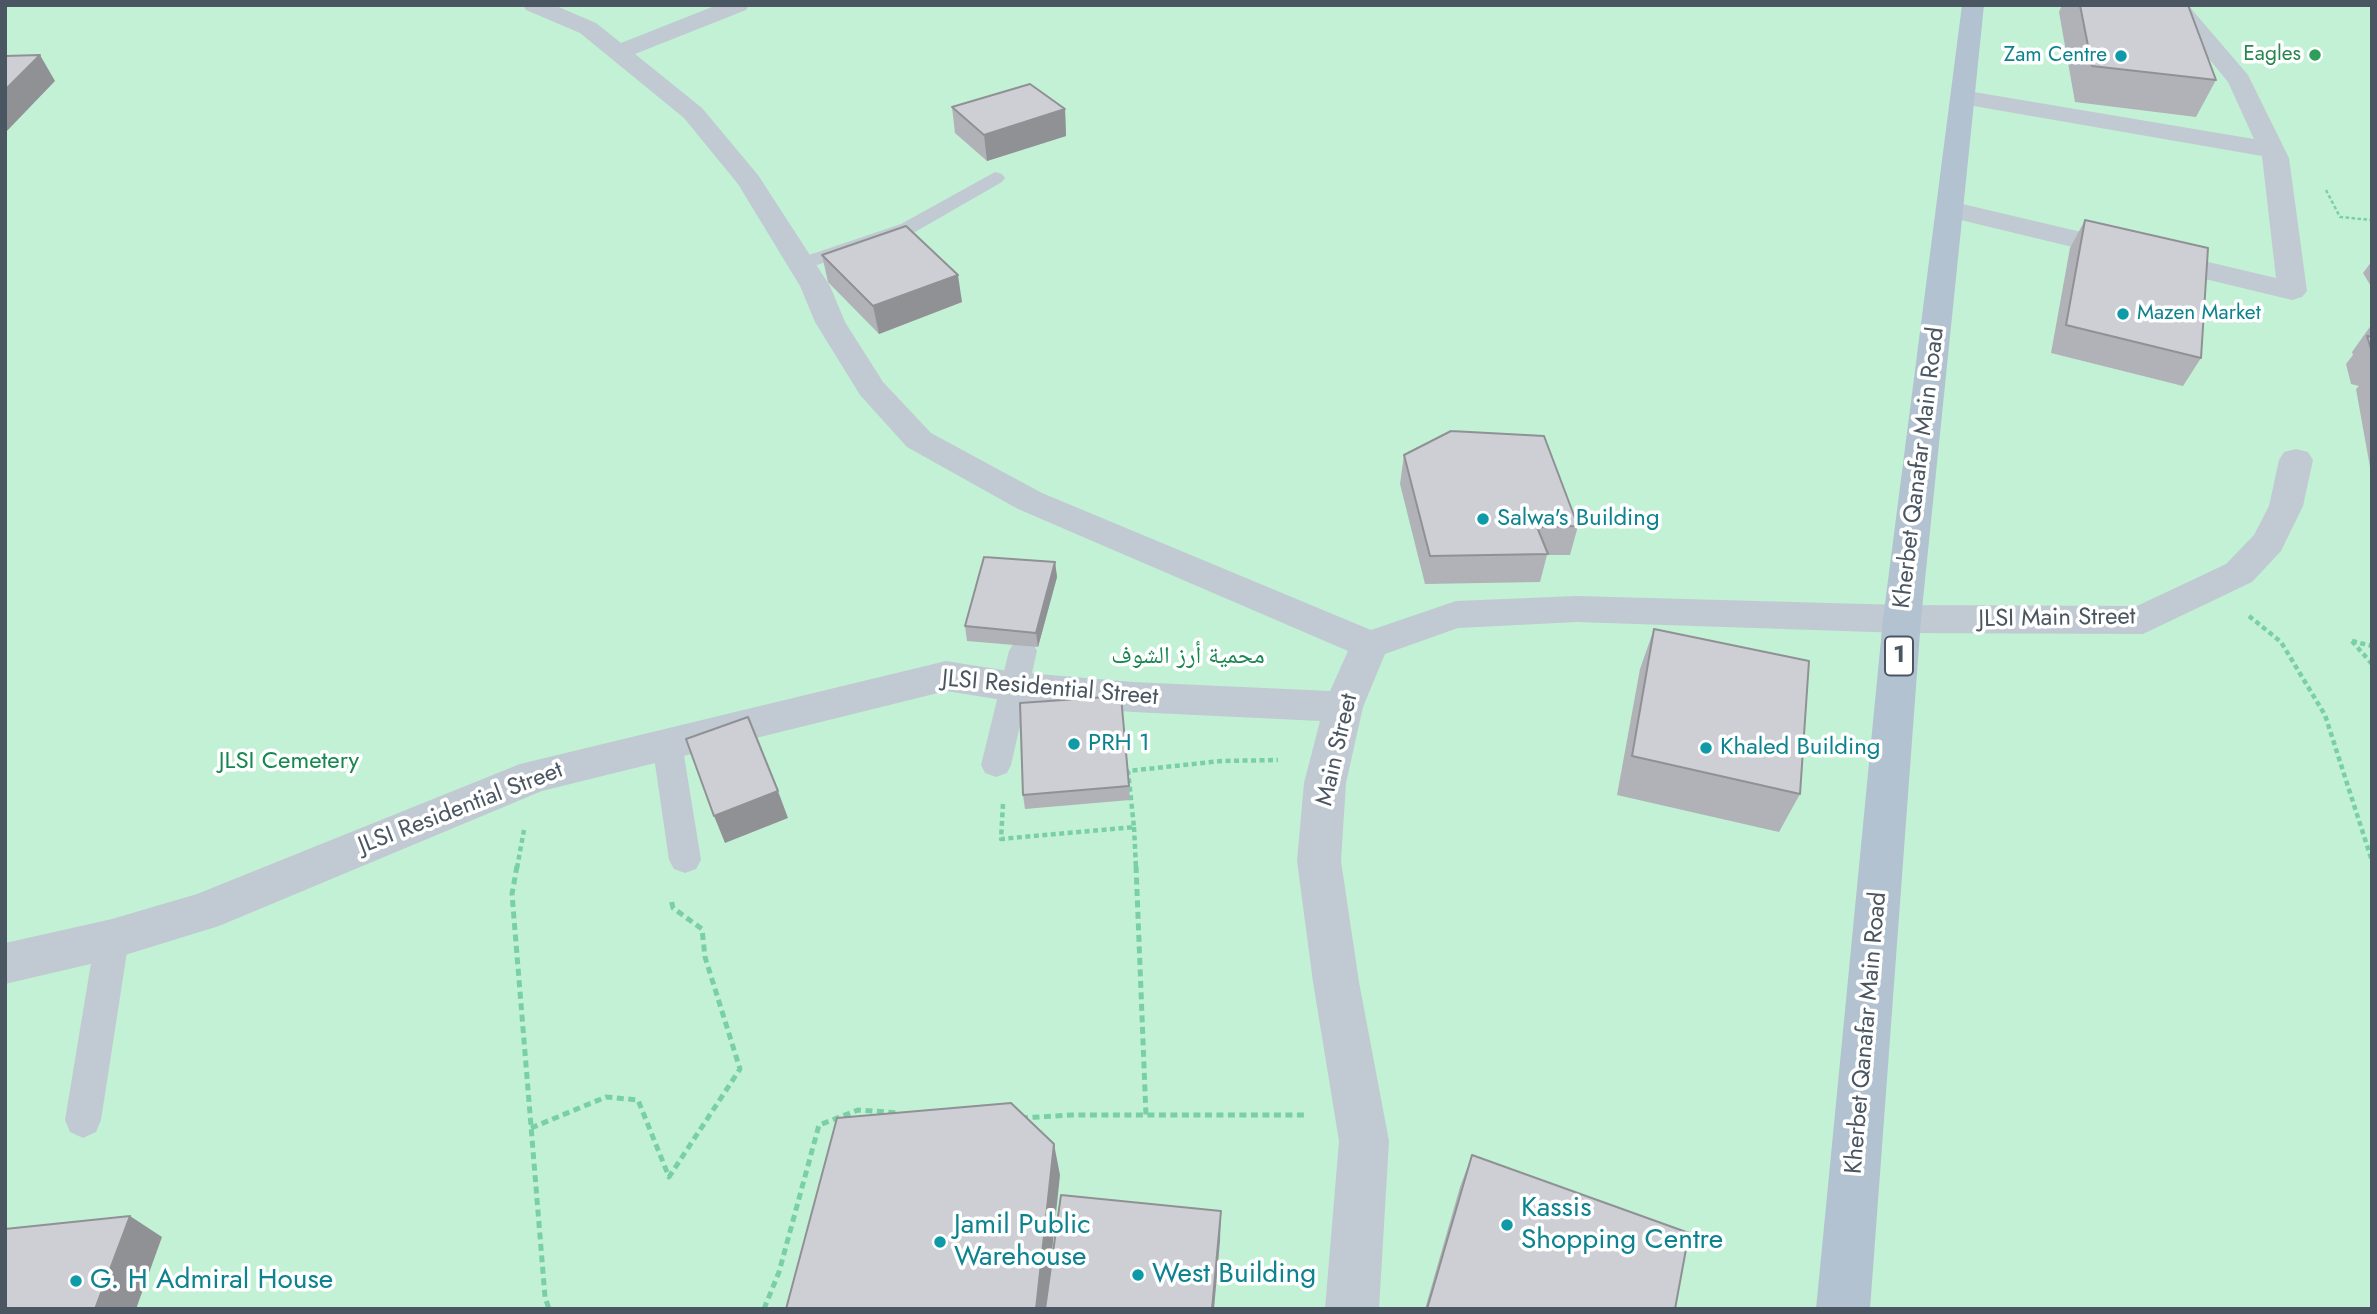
<!DOCTYPE html>
<html>
<head>
<meta charset="utf-8">
<style>
  body { margin:0 }
  #map { position:relative; width:2377px; height:1314px; overflow:hidden; background:#f5f3f3; font-family:Jost,sans-serif }
  canvas { display:block }
  .frame { position:absolute; inset:0; border:7px solid #4a5661; pointer-events:none }
</style>
</head>
<body>
<div id="map">
<canvas width="2377" height="1314"></canvas>
<div class="frame"></div>
</div>
<script>
const ctx = document.querySelector('canvas').getContext('2d');
ctx.lineJoin = 'round';
function fill(path, color) {
  ctx.fillStyle = color;
  ctx.fill(path, 'evenodd');
}
function shape(rows) {
  const path = new Path2D();
  for (const r of rows) {
    path.moveTo(r[0], r[1]);
    for (let i = 2; i < r.length; i += 2) path.lineTo(r[i], r[i + 1]);
  }
  return path;
}
function trace(path, color, width, dash) {
  ctx.strokeStyle = color;
  ctx.lineWidth = width;
  ctx.lineCap = dash ? 'butt' : 'round';
  ctx.setLineDash(dash || []);
  ctx.stroke(path);
}
function label(font, color, halo, rows, align = 'center') {
  ctx.font = font + ' Jost,"Noto Naskh Arabic",sans-serif';
  ctx.lineWidth = 7;
  ctx.setLineDash([]);
  ctx.textBaseline = 'middle';
  ctx.strokeStyle = halo;
  ctx.fillStyle = color;
  for (const [text, x, y, turn = 0] of rows) {
    ctx.save();
    ctx.translate(x, y);
    ctx.rotate((+turn || 0) * Math.PI / 180);
    ctx.textAlign = isNaN(turn) ? turn : align;
    if (halo) ctx.strokeText(text, 0, 0);
    ctx.fillText(text, 0, 0);
    ctx.restore();
  }
}
fill(shape([
  [5,5,2372,5,2372,1309,5,1309]
]), '#c3f1d5');
trace(shape([
  [2326,190,2340,217,2372,220]
]), '#7ad0a6', 2.5, [3.5, 2.5]);
trace(shape([
  [2249,616,2281,642,2325,715,2372,861],
  [2352,641,2372,664],
  [2352,641,2372,646],
  [1003,804,1001,839,1134,827,1128,771,1221,761,1278,760],
  [1134,827,1136,868],
  [517,868,524,830]
]), '#7ad0a6', 4.5, [5, 3.5]);
trace(shape([
  [517,866,512,894,545,1297,549,1309],
  [1136,866,1146,1116],
  [1021,1118,1071,1115,1306,1115],
  [531,1128,606,1097,638,1100,669,1177,740,1069,705,957,702,929,673,908,671,899],
  [764,1309,779,1272,819,1125,858,1110,900,1113]
]), '#7ad0a6', 5, [7, 4.5]);
fill(shape([
  [995,172,1002,174,1005,178,1002,182,915,232,808,268,794,268,791,264,794,260,901,224,995,172],
  [1023,641,1033,644,1037,651,1011,765,1007,773,996,777,985,773,981,765,1009,651,1013,644,1023,641],
  [667,731,677,735,682,743,701,860,696,869,685,873,674,869,669,860,652,743,657,735,667,731],
  [112,924,124,929,129,939,101,1120,96,1132,83,1138,70,1132,65,1120,95,939,100,929,112,924]
]), '#c1cad2');
fill(shape([
  [523,5,554,5,596,23,621,43,717,5,749,5,746,10,635,54,702,108,758,175,830,286,845,322,883,382,931,433,1042,493,1371,630,1456,601,1577,596,1902,605,2137,606,2226,564,2254,535,2269,506,2279,460,2284,452,2296,449,2308,452,2313,460,2303,506,2281,551,2252,582,2143,634,1902,633,1577,622,1458,628,1385,654,1363,707,1346,783,1341,861,1359,982,1389,1141,1379,1309,1325,1309,1339,1141,1313,982,1297,861,1304,783,1320,721,1133,712,1015,702,946,691,542,791,219,926,112,959,5,984,5,943,112,919,197,894,520,764,946,661,1015,672,1133,682,1330,691,1348,651,1018,509,907,447,860,395,815,322,800,286,738,184,684,118,580,33,526,10,523,5],
  [2165,5,2188,5,2248,75,2289,158,2307,291,2302,297,2292,300,1940,215,1936,209,1940,203,1950,201,2276,278,2262,156,1962,104,1953,102,1950,97,1953,92,1962,90,2254,139,2228,82,2165,5]
]), '#c1cad2');
fill(shape([
  [1962,5,1984,5,1921,619,1870,1309,1816,1309,1883,619,1962,5]
]), '#b3c2d1');
fill(shape([
  [2062,5,2188,5,2216,80,2196,117,2075,102,2059,12],
  [952,107,1065,109,1066,136,987,161,955,133],
  [2085,220,2201,358,2183,386,2051,353,2070,248],
  [822,255,962,302,879,334,828,282],
  [2372,261,2372,288,2363,273],
  [2372,324,2372,467,2370,467,2356,389,2359,386,2351,384,2346,364,2353,355,2352,352],
  [1404,455,1578,526,1570,555,1547,555,1540,582,1425,584,1400,484],
  [1055,562,1057,577,1038,647,967,641,965,626],
  [1654,629,1800,794,1779,832,1617,795,1640,669],
  [1129,786,1130,800,1025,809,1023,795],
  [1472,1155,1675,1309,1425,1309,1460,1187]
]), '#b0b2b7');
fill(shape([
  [40,55,55,81,5,133,5,90],
  [1065,109,1066,136,987,161,984,135],
  [958,275,962,302,879,334,873,306],
  [1055,562,1057,577,1038,647,1036,633],
  [778,791,788,818,725,843,714,816],
  [1054,1144,1060,1175,1046,1309,1036,1309],
  [1221,1211,1220,1241,1214,1309,1212,1309],
  [130,1216,162,1237,136,1309,95,1309]
]), '#909195');
const building = shape([
  [2080,5,2188,5,2216,80,2092,66,2080,5],
  [40,55,5,90,5,56,40,55],
  [1030,84,1065,109,984,135,952,107,1030,84],
  [2085,220,2208,248,2201,358,2066,325,2085,220],
  [906,226,958,275,873,306,822,255,906,226],
  [2367,336,2372,337,2372,352,2367,336],
  [1451,431,1544,436,1578,526,1537,527,1548,554,1430,556,1404,455,1451,431],
  [984,557,1055,562,1036,633,965,626,984,557],
  [1654,629,1809,661,1800,794,1632,756,1654,629],
  [1121,696,1129,786,1023,795,1020,703,1121,696],
  [748,717,778,791,714,816,686,739,748,717],
  [1011,1103,1054,1144,1036,1309,786,1309,837,1118,1011,1103],
  [1472,1155,1689,1233,1675,1309,1427,1309,1472,1155],
  [1061,1195,1221,1211,1212,1309,1045,1309,1061,1195],
  [130,1216,95,1309,5,1309,5,1229,130,1216]
]);
fill(building, '#cdcfd5');
trace(building, '#909195', 2);
for (const [x, y, r, color] of [
  [2315,55,7,"#2e9e5b"],
  [2121,56,7,"#0f9aa8"],
  [2123,314,7,"#0f9aa8"],
  [1483,519,7,"#0f9aa8"],
  [1074,744,7,"#0f9aa8"],
  [1706,748,7,"#0f9aa8"],
  [1507,1225,7,"#0f9aa8"],
  [940,1242,7,"#0f9aa8"],
  [1138,1275,7,"#0f9aa8"],
  [76,1281,7,"#0f9aa8"]
]) {
  const dot = new Path2D();
  dot.arc(x, y, r, 0, 2 * Math.PI);
  ctx.fillStyle = color;
  ctx.fill(dot);
  trace(dot, '#fff', 2.5);
}
label('21px', '#27864d', '#fff', [
  ["Eagles",2301,55]
], 'right');
label('21px', '#0d838f', '#fff', [
  ["Zam Centre",2107,56],
  ["Mazen Market",2137,314,"left"]
], 'right');
for (const [x, y, w] of [
  [1899,656,28]
]) {
  const box = new Path2D();
  box.roundRect(x - w / 2, y - 19.5, w, 39, 5);
  ctx.fillStyle = '#fff';
  ctx.fill(box);
  trace(box, '#4a5661', 2);
}
label('bold 23px', '#4a5661', null, [
  ["1",1899,656]
]);
label('24px', '#4a5661', '#fff', [
  ["Kherbet Qanafar Main Road",1920,468,-83],
  ["JLSI Main Street",2057,619,-1],
  ["JLSI Residential Street",1050,689,5],
  ["Main Street",1338,750,-77],
  ["JLSI Residential Street",461,809,-21],
  ["Kherbet Qanafar Main Road",1867,1033,-85]
]);
label('24px', '#0d838f', '#fff', [
  ["Salwa's Building",1497,519],
  ["PRH 1",1088,744],
  ["Khaled Building",1720,748]
], 'left');
label('24px', '#17864f', '#fff', [
  ["محمية أرز الشوف",1188,657],
  ["JLSI Cemetery",289,762]
]);
label('28px', '#0d838f', '#fff', [
  ["Kassis",1521,1209],
  ["Shopping Centre",1521,1241],
  ["Jamil Public",954,1226],
  ["Warehouse",954,1258],
  ["West Building",1152,1275],
  ["G. H Admiral House",90,1281]
], 'left');
</script>
</body>
</html>
